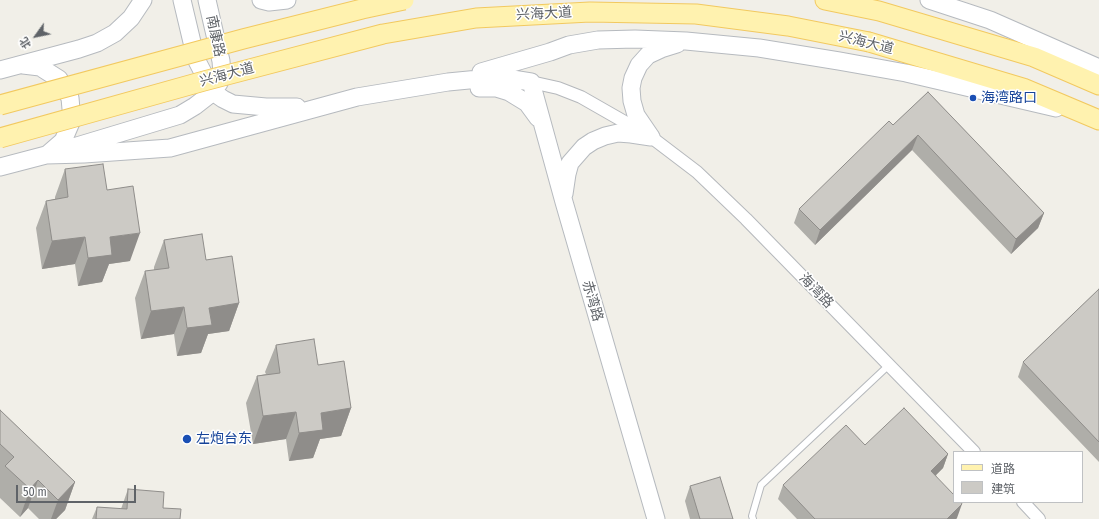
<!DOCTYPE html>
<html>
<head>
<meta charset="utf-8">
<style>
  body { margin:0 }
  #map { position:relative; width:1099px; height:519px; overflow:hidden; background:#f1efe8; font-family:"Fira Sans Condensed","Noto Sans SC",sans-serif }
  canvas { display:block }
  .legend { position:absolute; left:953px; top:451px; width:130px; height:52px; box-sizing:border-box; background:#fff; border:1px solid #bfc1c3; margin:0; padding:5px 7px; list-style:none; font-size:12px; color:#5f6368 }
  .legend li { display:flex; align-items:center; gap:8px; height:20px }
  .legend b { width:20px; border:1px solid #bfc1c3 }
  .north { position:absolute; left:16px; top:16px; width:40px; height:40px; -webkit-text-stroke:3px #fff; paint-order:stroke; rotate:237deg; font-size:11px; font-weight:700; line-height:16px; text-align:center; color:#5f6368 }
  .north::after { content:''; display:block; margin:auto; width:14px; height:18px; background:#5f6368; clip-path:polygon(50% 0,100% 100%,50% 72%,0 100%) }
  .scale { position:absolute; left:16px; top:485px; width:120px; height:18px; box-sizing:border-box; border:2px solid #5f6368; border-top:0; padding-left:5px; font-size:12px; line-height:14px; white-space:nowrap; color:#5f6368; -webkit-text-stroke:3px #fff; paint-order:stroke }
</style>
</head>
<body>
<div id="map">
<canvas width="1099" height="519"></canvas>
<ul class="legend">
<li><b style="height:5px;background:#fff2af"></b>道路</li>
<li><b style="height:11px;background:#cccac5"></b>建筑</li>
</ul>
<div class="north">北</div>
<div class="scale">50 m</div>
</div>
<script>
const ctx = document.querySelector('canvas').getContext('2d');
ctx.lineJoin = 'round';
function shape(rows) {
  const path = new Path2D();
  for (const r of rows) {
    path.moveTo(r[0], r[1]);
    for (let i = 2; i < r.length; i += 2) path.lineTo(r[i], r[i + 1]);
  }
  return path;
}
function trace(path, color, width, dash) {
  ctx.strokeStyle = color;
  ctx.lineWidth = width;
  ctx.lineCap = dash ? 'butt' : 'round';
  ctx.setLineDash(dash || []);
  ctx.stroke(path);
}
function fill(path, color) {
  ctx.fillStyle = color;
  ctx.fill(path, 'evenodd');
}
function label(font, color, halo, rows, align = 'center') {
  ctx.font = font + ' "Fira Sans Condensed","Noto Sans SC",sans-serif';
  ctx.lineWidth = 3;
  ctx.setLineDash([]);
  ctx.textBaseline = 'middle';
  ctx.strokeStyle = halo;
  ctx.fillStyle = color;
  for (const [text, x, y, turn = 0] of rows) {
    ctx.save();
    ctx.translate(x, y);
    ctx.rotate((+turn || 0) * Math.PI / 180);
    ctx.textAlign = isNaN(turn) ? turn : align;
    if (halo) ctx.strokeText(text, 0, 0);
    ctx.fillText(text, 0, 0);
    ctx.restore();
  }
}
const lane = shape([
  [753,519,752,516,761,485,889,365]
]);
const street = shape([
  [531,82,558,88,581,97,651,137,697,172,746,219,974,452],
  [1023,502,1039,519]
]);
const secondary = shape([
  [182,0,196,59,213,92,223,99,233,104,266,107,297,107],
  [261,0,269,2,287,0],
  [929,0,990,20,1099,68],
  [23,65,40,67,59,79,70,98,72,120,63,141,48,154],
  [0,70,79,49,97,43,115,33,131,18,143,0],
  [481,72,550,52,569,45,598,40,635,39,686,41,759,48,839,61,906,73,1056,108],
  [479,88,496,88,509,92,527,103,538,118],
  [651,137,636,115,632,101,631,88,633,78,639,65,648,55,661,49,677,44],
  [67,149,180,115,195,106,213,92,219,83,222,74,221,61,207,0],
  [0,167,46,155,84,154,170,148,357,97,448,82,500,77,531,82,564,202,656,519],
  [564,194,567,174,570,163,584,147,593,141,605,136,618,133,631,134,651,137]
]);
const primary = shape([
  [825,0,879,11,1034,57,1099,85],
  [869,42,1023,88,1099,120]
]);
trace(lane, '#b5b8bc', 8);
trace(street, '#b5b8bc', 14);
trace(secondary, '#b6babf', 19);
trace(primary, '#f2c960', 21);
trace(lane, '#fff', 6);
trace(street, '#fff', 12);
trace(secondary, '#fff', 17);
trace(primary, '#fff2af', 19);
const primaryBridge = shape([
  [0,105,243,39,362,9,404,0],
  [0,138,204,81,383,34,476,18,590,12,696,14,788,26,869,42]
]);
trace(primaryBridge, '#f2c960', 21, []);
trace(primaryBridge, '#fff2af', 19);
fill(shape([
  [928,92,1044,213,1038,228,1011,254,912,150,815,245,794,223,799,209,893,125],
  [65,169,107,190,130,261,109,264,102,282,78,286,75,264,42,269,36,228,46,201,55,199,55,197],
  [164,240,206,260,239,303,229,331,208,334,201,353,177,356,174,334,141,339,135,298,145,271,154,270,154,267],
  [1099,289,1099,462,1018,377,1023,362],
  [276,345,318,365,351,408,341,436,320,439,313,458,289,461,286,439,253,444,246,403,257,376,266,374,265,372],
  [0,410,75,482,65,510,56,519,39,519,28,508,20,517,0,498],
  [865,445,948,454,943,468,936,475,957,518,956,519,797,519,778,499,783,485],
  [690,486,733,519,690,519,685,501],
  [128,489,163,508,180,519,92,519,97,507,121,509]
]), '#afaea9');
fill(shape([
  [918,135,912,150,815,245,820,230],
  [1044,213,1038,228,1011,254,1016,239],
  [140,233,130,261,109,264,102,282,78,286,88,258,110,237],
  [85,237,75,264,42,269,52,241],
  [239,303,229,331,208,334,201,353,177,356,187,328,209,308],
  [184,307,174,334,141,339,151,311],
  [351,408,341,436,320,439,313,458,289,461,299,433,321,413],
  [296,412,286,439,253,444,263,416],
  [948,454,943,468,926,485,931,471],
  [38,480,28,508,20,517,30,489],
  [75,482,65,510,56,519,51,519,58,500],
  [962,504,957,518,956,519,947,519]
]), '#8f8d8a');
const building = shape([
  [928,92,1044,213,1016,239,918,135,820,230,799,209,889,121,893,125,928,92],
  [103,164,107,190,133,186,140,233,110,237,112,255,88,258,85,237,52,241,46,201,68,197,65,169,103,164],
  [202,234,206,260,232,256,239,303,209,308,212,325,187,328,184,307,151,311,145,271,169,268,164,240,202,234],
  [1099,289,1099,442,1023,362,1099,289],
  [314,339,318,365,344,361,351,408,321,413,323,430,299,433,296,412,263,416,257,376,280,373,276,345,314,339],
  [904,408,948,454,931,471,954,495,954,502,961,502,962,504,947,519,815,519,783,485,846,425,865,445,904,408],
  [0,410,75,482,58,500,38,480,30,489,5,466,14,457,0,444,0,410],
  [720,477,733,519,700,519,690,486,720,477],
  [128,489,164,492,163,508,181,509,180,519,96,519,97,507,127,509,128,489]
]);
fill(building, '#cccac5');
trace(building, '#8f8d8a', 1);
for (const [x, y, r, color] of [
  [973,98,4,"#1a4fb4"],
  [187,439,5,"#1a4fb4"]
]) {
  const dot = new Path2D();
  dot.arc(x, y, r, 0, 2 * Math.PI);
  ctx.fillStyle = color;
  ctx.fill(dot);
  trace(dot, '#fff', 1.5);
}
label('14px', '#5f6368', '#fff', [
  ["兴海大道",544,14,-3],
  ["南康路",215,36,78],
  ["兴海大道",866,43,14],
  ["兴海大道",227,75,-15],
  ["海湾路",816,291,46],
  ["赤湾路",592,301,74]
]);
label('14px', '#164399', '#fff', [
  ["海湾路口",981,98],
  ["左炮台东",196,439]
], 'left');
</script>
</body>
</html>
